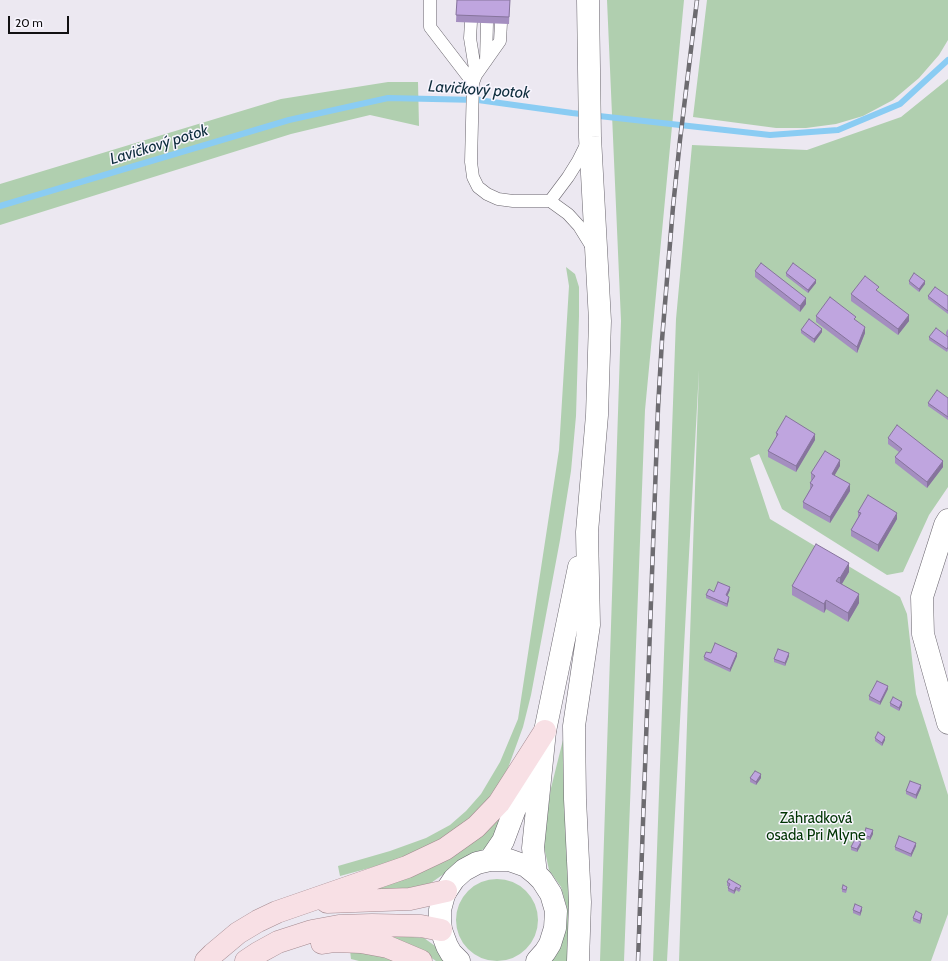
<!DOCTYPE html>
<html>
<head>
<meta charset="utf-8">
<style>
  body { margin:0 }
  #map { position:relative; width:948px; height:961px; overflow:hidden; background:#ece8f1; font-family:Cabin,sans-serif }
  canvas { display:block }
  .scale { position:absolute; left:8px; top:16px; width:61px; height:18px; box-sizing:border-box; border:2px solid #111012; border-top:0; padding-left:5px; font-size:12px; line-height:14px; white-space:nowrap; color:#111012; -webkit-text-stroke:3px #f9f6ff; paint-order:stroke }
</style>
</head>
<body>
<div id="map">
<canvas width="948" height="961"></canvas>
<div class="scale">20 m</div>
</div>
<script>
const ctx = document.querySelector('canvas').getContext('2d');
ctx.lineJoin = 'round';
function fill(path, color) {
  ctx.fillStyle = color;
  ctx.fill(path, 'evenodd');
}
function shape(rows) {
  const path = new Path2D();
  for (const r of rows) {
    if (r.length === 3) {
      path.moveTo(r[0] + r[2], r[1]);
      path.arc(r[0], r[1], r[2], 0, 2 * Math.PI);
      continue;
    }
    path.moveTo(r[0], r[1]);
    for (let i = 2; i < r.length; i += 2) path.lineTo(r[i], r[i + 1]);
  }
  return path;
}
function trace(path, color, width, dash) {
  ctx.strokeStyle = color;
  ctx.lineWidth = width;
  ctx.lineCap = dash ? 'butt' : 'round';
  ctx.setLineDash(dash || []);
  ctx.stroke(path);
}
function label(font, color, halo, rows, align = 'center') {
  ctx.font = font + ' Cabin,sans-serif';
  ctx.lineWidth = 3;
  ctx.setLineDash([]);
  ctx.textBaseline = 'middle';
  ctx.strokeStyle = halo;
  ctx.fillStyle = color;
  for (const [text, x, y, turn = 0] of rows) {
    ctx.save();
    ctx.translate(x, y);
    ctx.rotate((+turn || 0) * Math.PI / 180);
    ctx.textAlign = isNaN(turn) ? turn : align;
    if (halo) ctx.strokeText(text, 0, 0);
    ctx.fillText(text, 0, 0);
    ctx.restore();
  }
}
fill(shape([
  [607,0,684,0,645,410,624,961,600,961,621,321],
  [707,0,948,0,948,40,939,55,919,78,893,100,863,116,836,124,806,128,776,128,693,117],
  [948,79,948,487,929,515,903,572,887,575,782,509,759,454,750,458,770,519,900,597,907,614,916,694,948,795,948,914,931,961,679,961,699,370,667,961,653,961,676,319,692,145,807,150,901,117],
  [388,82,418,82,419,126,370,115,291,134,0,225,0,184,281,99],
  [566,267,575,274,579,287,579,316,576,416,571,471,560,540,531,695,523,727,508,768,492,796,455,832,399,860,340,876,338,866,390,851,426,838,450,825,466,811,481,794,500,762,518,719,559,450,569,286],
  [565,732,572,899,567,961,551,961,561,947,567,908,561,887,549,870,543,842,551,788],
  [507,809,494,843,458,864,428,885,396,890,356,891],
  [497,920,41],
  [365,933,424,938,442,951,449,961,436,961,418,949],
  [350,950,374,954,395,961,359,961,351,959]
]), '#b0cfaf');
trace(shape([
  [0,206,289,120,388,98,478,100,572,113,770,135,838,130,900,104,948,60]
]), '#8accf3', 6);
const lane = shape([
  [430,0,430,27,473,83,476,75,500,41,501,23],
  [471,22,470,38,476,75],
  [486,61,487,23],
  [473,83,471,162,473,177,478,187,487,194,498,199,513,201,550,201,568,214,579,226,592,247],
  [550,201,568,177,578,161,587,143]
]);
const secondary = shape([
  [948,520,945,525,922,597,923,634,948,723],
  [490,860,503,841,534,758],
  [536,874,533,848,545,731,579,567],
  [459,961,451,953,447,946,441,930,440,920,440,910,444,895,446,891,454,879,464,870,477,863,490,860,509,860,526,866,536,874,542,880,551,894,556,911,555,928,550,944,545,952,537,961],
  [578,961,580,902,575,799,574,726,589,625,587,532,597,415,600,321,590,137,588,0]
]);
const primary = shape([
  [327,902,410,899,446,891],
  [322,943,335,941,361,942,388,947,421,961],
  [206,961,213,954,238,933,258,921,277,912,407,867,445,849,476,827,499,803,545,731],
  [246,961,258,953,278,942,312,931,339,926,372,925,421,926,441,930]
]);
trace(lane, '#69656d', 13);
trace(secondary, '#69656d', 23);
trace(primary, '#a48a90', 23);
trace(lane, '#fff', 12);
trace(secondary, '#fff', 22);
trace(primary, '#f8e0e5', 22);
const rail = shape([
  [638,961,658,408,662,340,673,207,680,140,697,0]
]);
trace(rail, '#6d6b70', 4.5);
trace(rail, '#f9f6ff', 3, [9]);
fill(shape([
  [457,0,510,0,509,24,456,22],
  [755,271,806,304,800,312,755,277],
  [786,273,816,283,808,293,786,276],
  [909,281,925,284,919,292,909,284],
  [851,294,909,321,898,335,851,301],
  [928,296,948,296,948,314,928,299],
  [816,316,856,320,865,333,857,353,816,322],
  [948,329,948,350,947,352,929,340,929,337,946,336,946,332],
  [801,330,822,332,814,343,801,333],
  [948,398,948,420,928,406,928,403],
  [776,433,815,440,796,472,768,457,768,451,776,438],
  [888,438,943,467,927,488,895,463,895,457,899,452,888,444],
  [840,466,834,475,850,491,830,523,803,508,803,502,810,489,810,483,812,480,811,480,811,473],
  [858,512,897,519,878,552,851,536,851,530,858,517],
  [849,572,842,584,859,603,848,622,826,609,824,613,792,595,792,586],
  [730,590,727,596,729,600,727,607,706,598,706,595,714,592],
  [711,653,737,656,730,672,704,660,704,657],
  [789,656,785,666,774,662,774,659],
  [888,689,880,705,869,700,869,696],
  [890,703,902,705,899,711,890,706],
  [875,738,885,740,882,746,875,741],
  [750,778,761,778,756,785,750,782],
  [921,788,916,799,906,794,906,791],
  [873,834,870,840,864,838,864,835],
  [861,845,857,852,851,850,851,847],
  [916,846,911,857,895,850,895,847],
  [727,882,741,889,739,892,736,890,734,894,728,891,728,886,727,886],
  [842,889,847,890,846,893,842,892],
  [853,910,862,910,860,916,853,913],
  [922,917,920,924,913,921,913,918]
]), '#a48ec0');
fill(shape([
  [816,280,816,283,808,293,808,290],
  [925,281,925,284,919,292,919,289],
  [806,298,806,304,800,312,800,306],
  [909,315,909,321,898,335,898,329],
  [865,327,865,333,857,353,857,347],
  [822,329,822,332,814,343,814,339],
  [815,434,815,440,796,472,796,466],
  [840,460,840,466,832,480,832,474],
  [943,461,943,467,927,488,927,482],
  [850,484,850,491,830,523,830,517],
  [897,513,897,519,878,552,878,545],
  [849,563,849,572,840,587,840,578],
  [730,587,730,590,726,599,726,595],
  [859,594,859,603,848,622,848,613],
  [729,597,729,600,727,607,727,604],
  [826,600,826,609,824,613,824,604],
  [737,653,737,656,730,672,730,669],
  [789,653,789,656,785,666,785,663],
  [888,686,888,689,880,705,880,702],
  [902,702,902,705,899,711,899,708],
  [885,737,885,740,882,746,882,743],
  [761,774,761,778,756,785,756,782],
  [921,785,921,788,916,799,916,795],
  [873,830,873,834,870,840,870,837],
  [861,842,861,845,857,852,857,849],
  [916,843,916,846,911,857,911,854],
  [736,887,736,890,734,894,734,891],
  [862,907,862,910,860,916,860,913],
  [922,914,922,917,920,924,920,921]
]), '#86749c');
const building = shape([
  [457,0,510,0,509,17,456,15,457,0],
  [761,263,806,298,800,306,755,271,761,263],
  [793,263,816,280,808,290,786,273,793,263],
  [914,273,925,281,919,289,909,281,914,273],
  [865,276,879,287,876,290,909,315,898,329,851,294,865,276],
  [935,287,948,296,948,311,928,296,935,287],
  [830,297,856,317,854,319,865,327,857,347,816,316,830,297],
  [809,319,822,329,814,339,801,330,809,319],
  [936,328,948,337,948,347,947,349,929,337,936,328],
  [937,390,948,398,948,417,928,403,937,390],
  [786,416,815,434,796,466,768,451,778,434,776,433,786,416],
  [897,425,943,461,927,482,895,457,902,449,888,438,897,425],
  [825,451,840,460,832,474,850,484,830,517,803,502,813,485,810,483,815,476,811,473,825,451],
  [868,495,897,513,878,545,851,530,861,513,858,512,868,495],
  [816,544,849,563,840,578,839,577,836,581,859,594,848,613,826,600,824,604,792,586,816,544],
  [718,582,730,587,726,595,729,597,727,604,706,595,709,589,714,592,718,582],
  [715,643,737,653,730,669,704,657,706,652,711,653,715,643],
  [778,649,789,653,785,663,774,659,778,649],
  [877,681,888,686,880,702,869,696,877,681],
  [893,697,902,702,899,708,890,703,893,697],
  [878,732,885,737,882,743,875,738,878,732],
  [755,771,761,774,756,782,750,778,755,771],
  [910,781,921,785,916,795,906,791,910,781],
  [866,828,873,830,870,837,864,835,866,828],
  [899,836,916,843,911,854,895,847,899,836],
  [855,839,861,842,857,849,851,847,855,839],
  [729,879,741,886,739,889,736,887,734,891,728,888,730,884,727,882,729,879],
  [843,885,847,887,846,890,842,889,843,885],
  [855,904,862,907,860,913,853,910,855,904],
  [916,911,922,914,920,921,913,918,916,911]
]);
fill(building, '#bfa5df');
trace(building, '#86749c', 1);
label('15px', '#003403', '#f9f6ff', [
  ["Záhradková",816,819],
  ["osada Pri Mlyne",816,836]
]);
label('italic 16px', '#0e2d3d', '#f9f6ff', [
  ["Lavičkový potok",479,90,4],
  ["Lavičkový potok",159,145,-17]
]);
</script>
</body>
</html>
